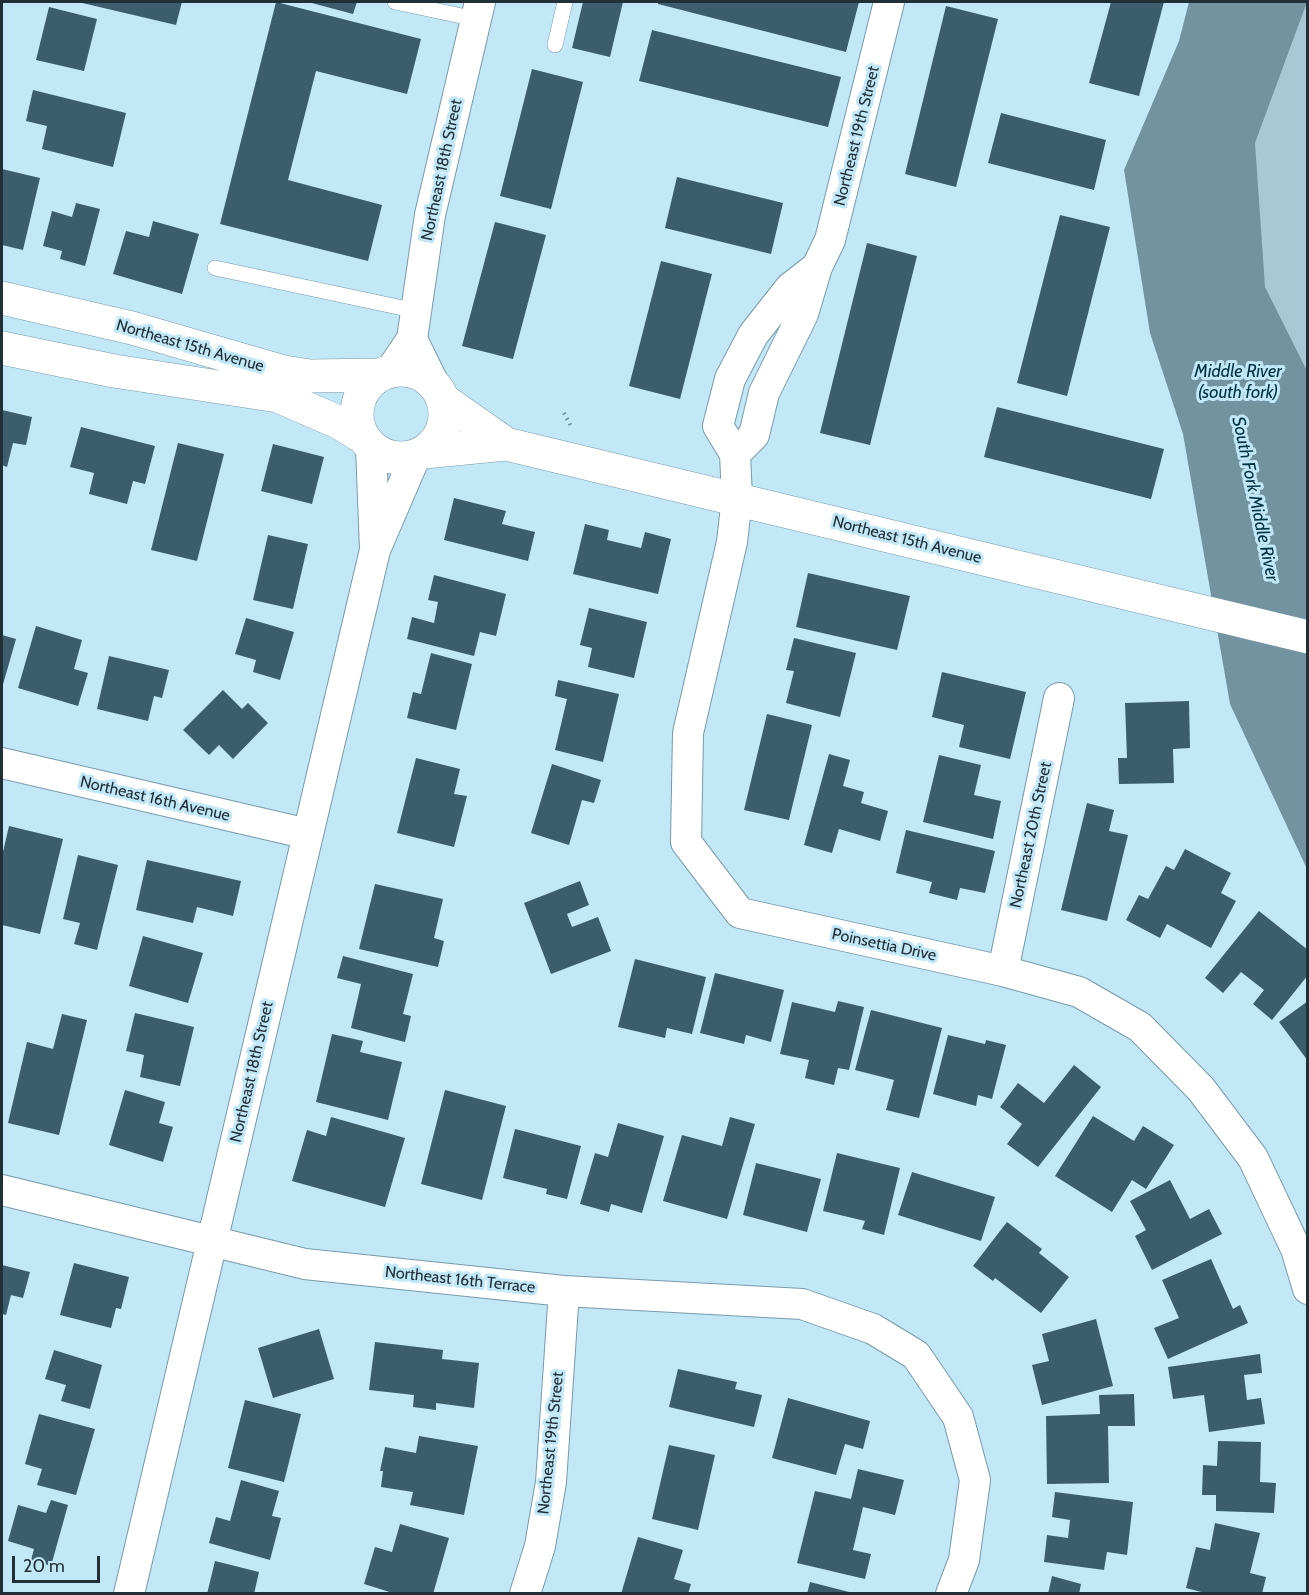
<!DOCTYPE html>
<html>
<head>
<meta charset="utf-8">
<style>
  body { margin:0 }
  #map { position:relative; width:1309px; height:1595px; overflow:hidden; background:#c2e8f8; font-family:Cabin,sans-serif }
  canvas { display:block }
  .frame { position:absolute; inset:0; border:3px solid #212f36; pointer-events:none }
  .scale { position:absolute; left:12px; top:1556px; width:88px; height:27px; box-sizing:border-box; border:3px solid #212f36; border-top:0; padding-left:8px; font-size:18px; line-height:21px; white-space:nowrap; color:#212f36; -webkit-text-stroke:4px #c2e8f8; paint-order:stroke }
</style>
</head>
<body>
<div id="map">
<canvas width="1309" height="1595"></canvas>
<div class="frame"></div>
<div class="scale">20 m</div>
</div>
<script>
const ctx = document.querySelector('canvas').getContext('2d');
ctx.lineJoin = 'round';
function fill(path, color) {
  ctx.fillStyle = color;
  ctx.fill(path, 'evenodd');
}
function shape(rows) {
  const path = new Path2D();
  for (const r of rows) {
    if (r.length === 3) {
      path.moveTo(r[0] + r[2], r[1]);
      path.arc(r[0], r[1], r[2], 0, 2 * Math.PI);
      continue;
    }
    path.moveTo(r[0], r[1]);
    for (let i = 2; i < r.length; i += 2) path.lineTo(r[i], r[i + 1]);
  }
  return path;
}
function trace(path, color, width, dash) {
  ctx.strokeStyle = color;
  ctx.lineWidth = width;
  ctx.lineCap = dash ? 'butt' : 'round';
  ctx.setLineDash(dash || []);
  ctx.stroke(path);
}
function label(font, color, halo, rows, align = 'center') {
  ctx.font = font + ' Cabin,sans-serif';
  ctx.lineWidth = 6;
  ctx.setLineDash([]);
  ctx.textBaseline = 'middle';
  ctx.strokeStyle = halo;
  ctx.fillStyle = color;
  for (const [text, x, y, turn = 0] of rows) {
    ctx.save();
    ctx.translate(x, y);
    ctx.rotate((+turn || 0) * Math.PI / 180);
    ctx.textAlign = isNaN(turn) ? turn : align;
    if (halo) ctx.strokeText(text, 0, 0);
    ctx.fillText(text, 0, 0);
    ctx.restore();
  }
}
fill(shape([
  [1307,2,1307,407,1245,260,1225,132]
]), '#a9c7d4');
fill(shape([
  [1189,2,1307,2,1255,143,1265,287,1307,371,1307,869,1230,704,1183,434,1150,333,1124,170,1179,41]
]), '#7393a1');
fill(shape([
  [78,2,182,2,176,25],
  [276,2,421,39,407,94,316,71,288,180,382,205,368,261,220,224],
  [308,2,357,2,353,14],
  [583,2,623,2,610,57,572,48],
  [658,2,859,2,846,52,658,4],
  [1111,2,1164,2,1139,96,1089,83],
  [946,6,998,19,956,187,905,174],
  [49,7,97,19,84,71,36,60],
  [652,30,841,77,828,127,639,81],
  [532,69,583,82,551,209,500,196],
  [33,90,126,113,113,167,42,149,47,126,26,121],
  [1001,113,1106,140,1094,190,988,163],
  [2,169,40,178,23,250,2,245],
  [677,177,783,203,771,254,665,228],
  [76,203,100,209,85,266,60,259,62,251,43,246,52,211,72,217],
  [1060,215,1110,227,1067,396,1017,383],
  [153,221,199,234,182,294,113,274,126,231,149,237],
  [495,222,546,235,513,359,462,346],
  [867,243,917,256,870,445,820,433],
  [661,261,712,274,680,399,629,386],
  [997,407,1164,449,1151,499,984,457],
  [2,410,32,417,26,445,13,443,7,467,2,465],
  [81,427,155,446,145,484,133,481,127,504,89,494,94,473,70,467],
  [178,443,224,454,197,561,151,550],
  [273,444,324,457,312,504,261,491],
  [454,498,506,511,502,524,535,532,528,561,444,540],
  [585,524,609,530,607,540,641,548,645,532,671,539,658,594,573,574],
  [268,535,308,544,293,609,253,600],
  [808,573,910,596,897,650,796,627],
  [434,575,506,594,496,636,480,632,474,656,407,639,412,617,434,623,438,602,428,600],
  [589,608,647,622,634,678,588,667,592,648,580,645],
  [246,618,294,632,280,680,253,672,256,660,235,654],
  [36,626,82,640,74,669,88,673,78,706,18,688],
  [2,635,16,639,2,688],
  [794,638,856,653,840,717,786,703,794,671,786,670],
  [431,653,472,664,456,730,407,718,413,692,421,694],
  [109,656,169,670,162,698,154,696,148,721,97,709],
  [942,672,1026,692,1010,759,959,747,964,725,932,717],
  [558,680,619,694,603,762,555,750,567,699,555,696],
  [223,690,242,709,248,703,268,723,233,759,219,745,209,755,183,730],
  [1189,701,1190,748,1173,749,1174,783,1119,784,1118,758,1127,758,1125,703],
  [767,714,812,725,789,820,744,810],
  [829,754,850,760,843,786,864,792,861,803,888,811,880,841,839,829,832,853,804,845],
  [939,755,981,765,974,795,1001,801,993,839,923,822],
  [416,758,460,769,454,794,467,796,454,847,397,833],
  [552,764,601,780,594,803,582,800,569,845,531,833],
  [1087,803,1114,810,1109,831,1128,835,1107,921,1061,910],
  [9,826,63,839,40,934,2,925,2,856],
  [906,830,995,851,985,893,960,888,957,900,929,893,932,882,896,873],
  [1185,849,1231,873,1221,893,1236,901,1211,948,1167,924,1160,938,1126,920,1139,895,1148,899,1166,866,1174,870],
  [78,855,118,865,97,950,74,944,80,923,63,919],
  [147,860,241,881,233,916,197,907,193,923,136,910],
  [580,881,589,905,567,914,572,927,598,917,611,951,551,974,524,903],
  [375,884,443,899,434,938,444,941,438,967,359,949],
  [1259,911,1308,950,1308,975,1272,1020,1253,1004,1264,990,1241,972,1223,993,1205,978],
  [143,936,203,953,188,1003,129,986],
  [343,956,413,974,403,1014,411,1016,405,1042,351,1028,361,984,337,978],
  [635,959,706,977,692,1034,667,1028,665,1038,618,1027],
  [715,973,784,990,771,1042,746,1035,744,1044,700,1033],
  [838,1001,864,1007,849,1070,838,1068,834,1085,805,1078,809,1060,780,1054,792,1002,835,1012],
  [1308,1001,1308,1061,1279,1022],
  [871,1010,942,1028,919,1118,886,1110,894,1080,855,1070],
  [135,1013,194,1027,180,1086,140,1077,144,1055,126,1051],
  [62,1014,87,1020,59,1135,8,1123,27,1042,53,1049],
  [332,1034,363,1041,360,1052,402,1062,388,1120,316,1102],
  [948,1035,985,1044,986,1040,1006,1045,992,1099,978,1095,976,1106,933,1094],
  [1074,1065,1101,1087,1038,1167,1007,1144,1022,1124,1000,1107,1018,1083,1044,1103],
  [125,1090,165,1102,159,1123,173,1127,163,1162,109,1145],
  [445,1090,506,1106,482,1200,421,1184],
  [1093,1116,1134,1141,1143,1126,1174,1145,1146,1189,1132,1180,1112,1212,1055,1176],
  [331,1117,405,1138,385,1207,292,1181,307,1130,326,1136],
  [730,1117,755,1124,727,1219,663,1201,682,1135,722,1146],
  [618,1123,664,1136,642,1213,611,1204,609,1212,580,1204,595,1153,608,1157],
  [515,1129,581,1146,567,1199,546,1194,547,1189,503,1178],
  [837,1153,900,1168,884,1235,862,1229,865,1221,823,1211],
  [756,1163,821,1179,807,1232,743,1215],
  [912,1172,995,1197,981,1241,898,1215],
  [1170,1180,1190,1219,1209,1209,1222,1234,1152,1270,1135,1236,1146,1230,1130,1201],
  [1007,1222,1042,1249,1039,1253,1069,1277,1041,1313,995,1278,993,1281,973,1266],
  [1211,1259,1233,1309,1240,1305,1248,1323,1168,1359,1154,1328,1179,1318,1162,1280],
  [74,1263,129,1277,121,1309,116,1308,111,1328,60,1315],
  [2,1265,30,1272,23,1298,11,1295,6,1315,2,1314],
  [1096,1319,1113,1386,1042,1405,1032,1365,1049,1361,1042,1334],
  [319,1329,334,1379,273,1398,258,1348],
  [375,1342,443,1350,442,1359,479,1363,474,1408,436,1403,436,1410,413,1407,414,1395,369,1390],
  [54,1350,102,1365,90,1409,61,1401,66,1385,45,1379],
  [1260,1354,1262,1373,1244,1375,1247,1400,1261,1398,1265,1424,1209,1432,1204,1395,1173,1399,1168,1367],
  [678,1369,737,1382,735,1389,762,1395,754,1427,669,1407],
  [1134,1394,1135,1426,1108,1426,1109,1483,1047,1484,1046,1416,1100,1414,1099,1395],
  [788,1398,870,1421,863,1449,845,1444,836,1475,772,1458],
  [245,1400,301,1414,284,1482,228,1468],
  [39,1414,95,1429,76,1495,37,1485,42,1469,25,1464],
  [419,1436,478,1446,464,1515,410,1505,413,1492,381,1487,383,1471,380,1471,385,1447,416,1453],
  [1218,1441,1261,1442,1260,1482,1276,1483,1274,1513,1216,1511,1216,1495,1202,1495,1203,1465,1217,1466],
  [669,1445,715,1455,698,1530,652,1519],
  [858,1469,904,1480,895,1515,863,1507,853,1550,871,1554,865,1579,797,1563,815,1491,851,1499],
  [241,1480,279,1491,272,1516,281,1518,270,1560,209,1543,216,1517,230,1521],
  [1055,1492,1133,1502,1127,1555,1107,1552,1104,1570,1044,1562,1047,1535,1068,1538,1070,1520,1052,1517],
  [51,1500,68,1505,51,1566,31,1560,34,1549,8,1541,18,1505,46,1513],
  [1215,1523,1260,1533,1250,1573,1266,1577,1262,1594,1209,1594,1186,1588,1196,1547,1210,1550],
  [400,1524,449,1538,433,1594,396,1594,364,1584,375,1547,392,1552],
  [638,1537,683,1550,674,1579,691,1584,688,1594,621,1594],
  [215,1561,259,1572,254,1594,207,1594],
  [1052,1576,1081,1584,1079,1594,1048,1594],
  [810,1582,853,1593,852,1594,807,1594]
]), '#3c5e6c');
const service = shape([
  [395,2,476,19],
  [555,45,565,2],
  [215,268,417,311]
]);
const minor = shape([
  [817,267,790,288,753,335,730,379,718,426,735,454,737,498,732,542,688,733,686,842,740,913,1003,971,1079,992,1140,1027,1201,1089,1253,1158,1296,1249,1308,1289],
  [412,339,430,215,480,2],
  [389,373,412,339,435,386],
  [371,447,375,550,415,457],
  [735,454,754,435,764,393,803,314,817,267,830,240,889,2],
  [2,763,308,834],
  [1003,971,1059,698],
  [2,1190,305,1264,564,1291,802,1304,873,1329,916,1355,958,1417,975,1480,964,1560,951,1594],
  [129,1594,375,550],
  [525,1594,540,1546,551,1482,564,1291]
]);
const tertiary = shape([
  [2,298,132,328,284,372,310,376,381,375],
  [2,348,114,371,278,396,338,422,363,437],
  [401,414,44],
  [442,399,506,444],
  [424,452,506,444,1308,637]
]);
trace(service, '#779aa9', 16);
trace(minor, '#779aa9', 32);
trace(tertiary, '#779aa9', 34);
trace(shape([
  [564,413,572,428]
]), '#738e99', 4, [1.5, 4.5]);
trace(service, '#fff', 15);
trace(minor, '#fff', 30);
trace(tertiary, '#fff', 33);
label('16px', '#212f36', '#c2e8f8', [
  ["Northeast 19th Street",857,136,-76],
  ["Northeast 18th Street",442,170,-78],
  ["Northeast 15th Avenue",190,346,16],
  ["Northeast 15th Avenue",907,540,14],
  ["Northeast 16th Avenue",155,799,13],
  ["Northeast 20th Street",1031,835,-78],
  ["Poinsettia Drive",884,945,12],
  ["Northeast 18th Street",252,1072,-77],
  ["Northeast 16th Terrace",460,1280,6],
  ["Northeast 19th Street",551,1443,-84]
]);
label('italic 18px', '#003343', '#c2e8f8', [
  ["Middle River",1238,372],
  ["(south fork)",1238,393],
  ["South Fork Middle River",1255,499,78]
]);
</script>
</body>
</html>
